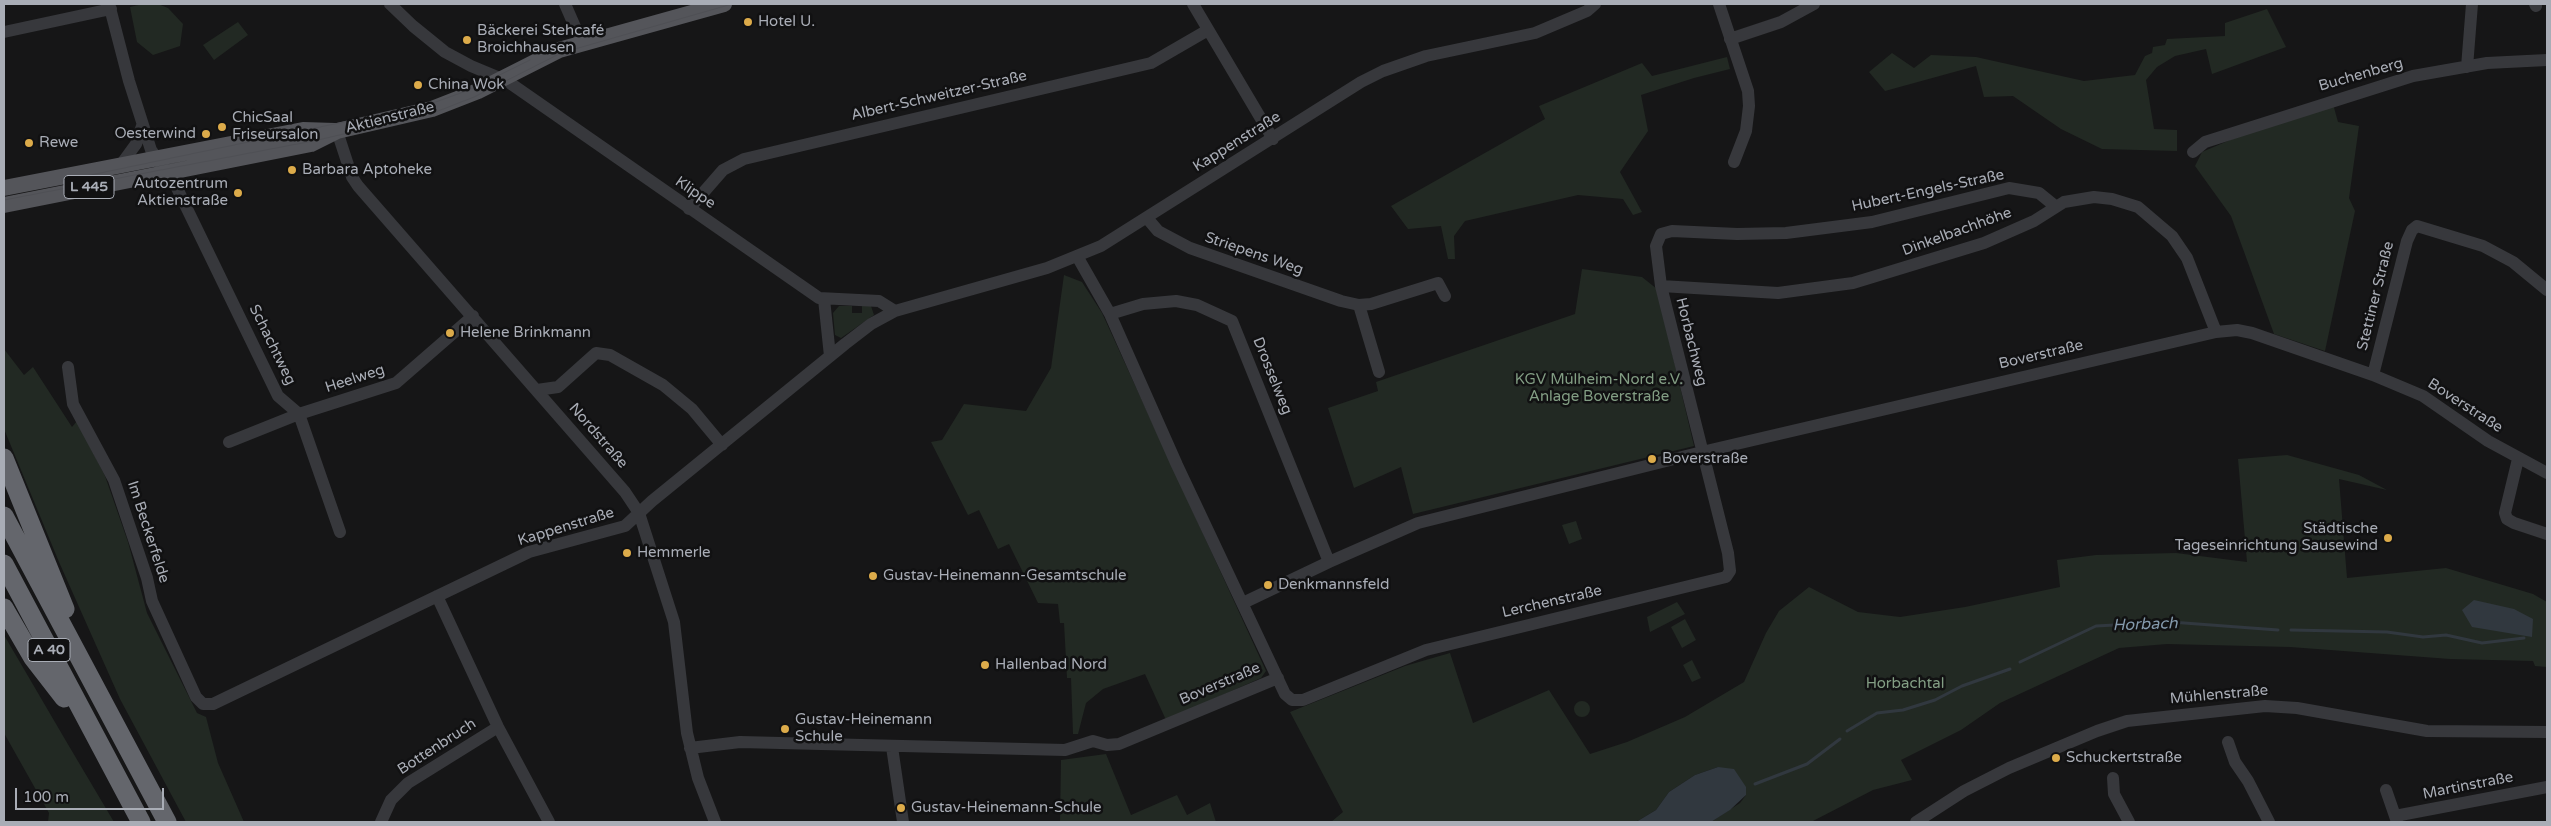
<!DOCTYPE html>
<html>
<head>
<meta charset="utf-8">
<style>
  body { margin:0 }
  #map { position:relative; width:2551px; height:826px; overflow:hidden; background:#161617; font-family:"Varela Round",sans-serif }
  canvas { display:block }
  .frame { position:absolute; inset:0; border:5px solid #a9adb6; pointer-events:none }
  .scale { position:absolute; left:15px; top:788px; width:149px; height:22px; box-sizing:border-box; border:2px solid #a9adb6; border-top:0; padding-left:6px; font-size:15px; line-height:18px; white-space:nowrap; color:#a9adb6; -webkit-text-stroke:4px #111112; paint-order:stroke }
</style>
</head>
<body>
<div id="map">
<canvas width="2551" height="826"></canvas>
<div class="frame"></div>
<div class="scale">100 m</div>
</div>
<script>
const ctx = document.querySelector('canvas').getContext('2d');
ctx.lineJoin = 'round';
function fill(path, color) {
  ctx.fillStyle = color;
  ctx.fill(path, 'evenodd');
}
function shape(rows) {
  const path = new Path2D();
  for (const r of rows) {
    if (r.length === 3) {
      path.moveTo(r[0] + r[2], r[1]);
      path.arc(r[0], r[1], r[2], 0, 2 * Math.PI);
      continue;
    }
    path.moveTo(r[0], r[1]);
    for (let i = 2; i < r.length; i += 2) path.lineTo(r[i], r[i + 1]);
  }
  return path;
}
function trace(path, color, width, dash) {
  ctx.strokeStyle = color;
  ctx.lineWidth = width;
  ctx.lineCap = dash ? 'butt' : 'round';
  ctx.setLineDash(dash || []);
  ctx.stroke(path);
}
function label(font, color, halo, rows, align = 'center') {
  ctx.font = font + ' "Varela Round",sans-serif';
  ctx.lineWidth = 5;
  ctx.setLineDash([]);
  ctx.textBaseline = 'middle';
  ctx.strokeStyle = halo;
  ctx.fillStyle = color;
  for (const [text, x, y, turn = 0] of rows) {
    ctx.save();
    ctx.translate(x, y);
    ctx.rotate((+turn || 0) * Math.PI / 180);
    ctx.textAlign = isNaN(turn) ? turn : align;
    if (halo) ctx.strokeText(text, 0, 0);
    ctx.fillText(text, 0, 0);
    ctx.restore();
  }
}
fill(shape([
  [143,4,158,4,168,8,183,24,180,46,153,55,137,42,130,7],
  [2267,9,2286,47,2212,74,2206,49,2175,56,2157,67,2146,80,2154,129,2177,130,2177,151,2102,149,2061,129,2013,96,1984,97,1976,66,1885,91,1869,72,1892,53,1914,68,1931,55,1976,57,2084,81,2135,75,2145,56,2152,53,2153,47,2165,45,2167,39,2225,36,2225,23],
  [238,22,248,35,214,60,203,45],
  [1727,57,1730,69,1694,78,1641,95,1648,131,1620,172,1642,212,1633,215,1623,199,1578,195,1465,221,1454,236,1455,259,1448,259,1441,226,1408,229,1391,206,1545,119,1539,106,1642,63,1652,76],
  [2333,104,2338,122,2359,126,2349,198,2355,211,2325,351,2274,334,2231,216,2195,166,2202,152,2244,134],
  [1582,269,1642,277,1657,289,1694,446,1413,514,1401,467,1354,488,1328,408,1378,391,1376,382,1575,314],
  [1064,275,1082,282,1102,313,1266,671,1261,678,1166,720,1145,674,1103,689,1086,703,1078,734,1073,734,1071,678,1067,678,1064,623,1060,623,1058,604,1038,603,1009,544,998,549,979,510,968,515,931,442,942,440,964,404,1026,411,1051,368],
  [839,306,852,306,852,313,862,313,862,306,871,306,874,315,841,338,835,335,833,313],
  [4,349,24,375,33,367,72,427,77,421,105,476,128,542,147,613,197,713,206,717,218,763,244,822,186,822,120,699,59,562,4,429],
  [2287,455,2359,475,2387,490,2339,479,2347,578,2446,568,2533,594,2547,602,2547,667,2535,666,2533,661,2450,659,2290,647,2167,644,2119,648,2000,703,1961,730,1901,760,1912,780,1873,790,1811,822,1711,822,1740,803,1746,795,1718,767,1695,775,1669,792,1656,810,1636,822,1331,822,1343,812,1290,712,1405,666,1450,653,1473,723,1549,690,1590,754,1627,742,1685,717,1744,682,1766,633,1779,611,1809,587,1858,612,1900,617,1965,607,2060,587,2057,560,2096,555,2176,553,2247,562,2238,459],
  [1576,521,1582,539,1569,544,1562,525],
  [1677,602,1685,614,1650,632,1647,617],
  [1685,619,1696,640,1682,648,1671,627],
  [4,635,66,741,114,822,48,822,49,813,4,733],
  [1692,660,1701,678,1692,682,1683,665],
  [1582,709,8],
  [1106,754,1131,815,1177,795,1187,815,1210,803,1216,822,1060,822,1061,760]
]), '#222923');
fill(shape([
  [2474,600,2514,609,2533,619,2532,637,2472,627,2462,610],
  [1718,767,1734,769,1746,787,1746,795,1730,810,1711,822,1636,822,1656,810,1669,792,1695,775]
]), '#31383f');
trace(shape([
  [2291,630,2387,632,2423,637,2446,635,2482,643,2524,638],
  [2020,662,2096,626,2171,622,2278,630],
  [1847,731,1877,713,1903,710,1935,700,1962,686,2010,669],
  [1755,784,1807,764,1840,739]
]), '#31383f', 3);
trace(shape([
  [109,4,129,81,151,150,175,184,278,396,299,414,340,532],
  [390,4,413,26,445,52,471,66,507,81,819,298,879,301,895,311],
  [565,4,582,43],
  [1193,4,1273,139],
  [1719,4,1748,91,1749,106,1746,131,1734,162],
  [2535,4,2536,6],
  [4,32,111,9],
  [1730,39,1781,22,1814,4],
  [2467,67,2472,4],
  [337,131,352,177,358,186,625,492,639,513,674,622,687,733,698,778,715,822],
  [2193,152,2205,142,2413,76,2487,63,2547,60],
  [120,166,136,144,142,126],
  [689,209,723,170,744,159,1151,63,1208,30],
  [1147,218,1158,231,1190,248,1341,301,1359,305,1371,304,1438,283,1445,296],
  [1077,256,1110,314,1177,465,1285,694,1292,700,1303,700,1426,650,1726,577,1730,571,1728,553,1661,286,1656,246,1661,234,1672,231,1737,234,1786,233,1872,222,2009,188,2039,193,2055,206],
  [1661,286,1778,293,1853,283,1984,243,2034,221,2064,202,2094,197,2112,199,2138,207,2172,236,2187,258,2216,332],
  [824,299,830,356],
  [1359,305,1379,372],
  [1110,314,1143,304,1176,301,1197,305,1232,321,1329,562],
  [68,367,73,404,114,480,147,578,152,601,196,697,203,704,213,704,529,552,625,526,652,501,845,344,871,324,895,311,1047,268,1101,246,1361,82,1383,71,1426,56,1535,33,1587,11,1595,4],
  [2373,375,2407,241,2412,230,2417,226,2483,246,2513,262,2547,290],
  [537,390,558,387,596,353,610,355,663,385,692,409,722,445],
  [229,442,299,414,396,383,473,316],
  [2518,459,2505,513,2507,519,2514,523,2547,534],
  [437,596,498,727,549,822],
  [1243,603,1329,562,1418,523,1702,452,2216,332,2237,330,2252,333,2373,375,2423,396,2488,441,2547,473],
  [2228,742,2235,762,2248,781,2269,822],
  [892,747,903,822],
  [690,748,740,742,1065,750,1093,741,1107,745,1119,744,1278,678],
  [2113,778,2114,794,2129,822],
  [2386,790,2395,816],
  [381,822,391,800,408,783,498,727],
  [1916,822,1964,791,2009,768,2097,731,2127,721,2265,706,2297,708,2427,731,2547,732],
  [2397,822,2395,816,2547,787]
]), '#37383c', 12);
trace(shape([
  [4,188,303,130,335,131],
  [4,205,311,144,337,131,432,109,478,91,559,50,724,4]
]), '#54555a', 16);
trace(shape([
  [4,458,65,609],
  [4,516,167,822],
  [4,564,141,822],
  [4,608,33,658,64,698]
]), '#64666c', 19);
trace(shape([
  [62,181,430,104,469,90,530,60],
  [4,200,318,140,433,113,474,97,561,53,732,4]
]), '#4f5055', 1);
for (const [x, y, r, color] of [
  [748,22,5,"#dcab4a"],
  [467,40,5,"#dcab4a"],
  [418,85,5,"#dcab4a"],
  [222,127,5,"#dcab4a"],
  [206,134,5,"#dcab4a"],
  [29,143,5,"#dcab4a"],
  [292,170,5,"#dcab4a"],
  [238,193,5,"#dcab4a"],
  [450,333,5,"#dcab4a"],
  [1652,459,5,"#dcab4a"],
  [2388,538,5,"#dcab4a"],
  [627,553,5,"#dcab4a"],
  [873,576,5,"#dcab4a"],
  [1268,585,5,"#dcab4a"],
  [985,665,5,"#dcab4a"],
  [785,729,5,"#dcab4a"],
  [2056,758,5,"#dcab4a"],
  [901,808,5,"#dcab4a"]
]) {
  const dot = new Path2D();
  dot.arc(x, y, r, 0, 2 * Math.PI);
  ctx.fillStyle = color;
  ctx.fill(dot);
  trace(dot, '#111112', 2);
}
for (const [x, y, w] of [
  [89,187,50],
  [49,650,42]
]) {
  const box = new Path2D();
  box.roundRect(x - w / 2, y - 11.5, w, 23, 4);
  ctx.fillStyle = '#111112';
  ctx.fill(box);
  trace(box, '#a9adb6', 1);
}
label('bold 14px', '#a9adb6', null, [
  ["L 445",89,187],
  ["A 40",49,650]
]);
label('15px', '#a9adb6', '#111112', [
  ["Hotel U.",758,22],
  ["Bäckerei Stehcafé",477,31],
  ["Broichhausen",477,48],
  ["China Wok",428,85],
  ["ChicSaal",232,118],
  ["Friseursalon",232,135],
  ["Oesterwind",196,134,"right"],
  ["Rewe",39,143],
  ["Barbara Aptoheke",302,170],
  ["Autozentrum",228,184,"right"],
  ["Aktienstraße",228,201,"right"],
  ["Helene Brinkmann",460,333],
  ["Boverstraße",1662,459],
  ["Städtische",2378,529,"right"],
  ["Tageseinrichtung Sausewind",2378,546,"right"],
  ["Hemmerle",637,553],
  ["Gustav-Heinemann-Gesamtschule",883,576],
  ["Denkmannsfeld",1278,585],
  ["Hallenbad Nord",995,665],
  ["Gustav-Heinemann",795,720],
  ["Schule",795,737],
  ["Schuckertstraße",2066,758],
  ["Gustav-Heinemann-Schule",911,808]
], 'left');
label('15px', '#a9adb6', '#111112', [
  ["Buchenberg",2361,75,-16],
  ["Albert-Schweitzer-Straße",939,96,-13],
  ["Aktienstraße",390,118,-14],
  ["Kappenstraße",1237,142,-32],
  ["Hubert-Engels-Straße",1928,191,-12],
  ["Klippe",695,193,34],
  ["Dinkelbachhöhe",1957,232,-20],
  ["Striepens Weg",1254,254,19],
  ["Stettiner Straße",2376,296,-76],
  ["Horbachweg",1691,342,76],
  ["Schachtweg",272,345,64],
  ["Boverstraße",2041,355,-13],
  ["Drosselweg",1272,376,68],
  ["Heelweg",355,379,-18],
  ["Boverstraße",2465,406,33],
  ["Nordstraße",598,436,49],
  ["Kappenstraße",566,527,-17],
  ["Im Beckerfelde",148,532,72],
  ["Lerchenstraße",1552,602,-13],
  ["Boverstraße",1220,684,-23],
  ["Mühlenstraße",2219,695,-5],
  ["Bottenbruch",437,747,-33],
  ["Martinstraße",2468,786,-11]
]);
label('15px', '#839e84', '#111112', [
  ["KGV Mülheim-Nord e.V.",1599,380],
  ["Anlage Boverstraße",1599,397],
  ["Horbachtal",1905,684]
]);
label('italic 16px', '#859aad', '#111112', [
  ["Horbach",2145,625,-2]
]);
</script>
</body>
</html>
